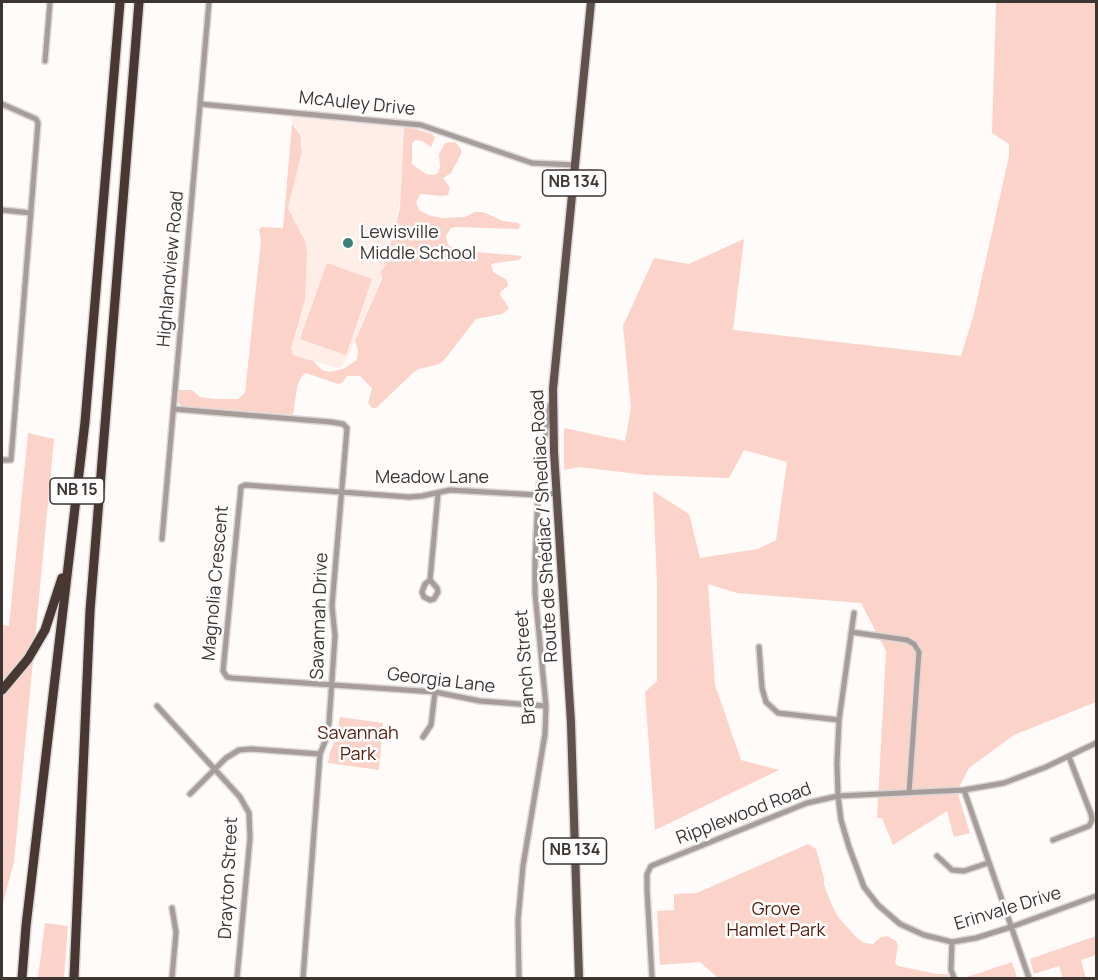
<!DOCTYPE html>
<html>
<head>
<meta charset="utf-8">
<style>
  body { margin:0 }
  #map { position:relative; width:1098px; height:980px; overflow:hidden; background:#fffbf9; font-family:Manrope,sans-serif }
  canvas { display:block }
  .frame { position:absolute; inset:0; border:3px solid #3d3532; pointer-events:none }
</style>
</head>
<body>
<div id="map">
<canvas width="1098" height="980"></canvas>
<div class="frame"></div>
</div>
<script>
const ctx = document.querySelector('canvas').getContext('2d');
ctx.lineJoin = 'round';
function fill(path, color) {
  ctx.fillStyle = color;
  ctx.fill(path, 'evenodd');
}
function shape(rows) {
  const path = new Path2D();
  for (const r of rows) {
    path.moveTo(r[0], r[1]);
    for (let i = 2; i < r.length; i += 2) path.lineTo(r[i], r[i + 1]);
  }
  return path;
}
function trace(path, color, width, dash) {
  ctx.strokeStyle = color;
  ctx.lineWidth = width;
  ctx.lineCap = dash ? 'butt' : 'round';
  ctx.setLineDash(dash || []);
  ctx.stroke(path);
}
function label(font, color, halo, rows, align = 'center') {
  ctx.font = font + ' Manrope,sans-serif';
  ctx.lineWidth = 5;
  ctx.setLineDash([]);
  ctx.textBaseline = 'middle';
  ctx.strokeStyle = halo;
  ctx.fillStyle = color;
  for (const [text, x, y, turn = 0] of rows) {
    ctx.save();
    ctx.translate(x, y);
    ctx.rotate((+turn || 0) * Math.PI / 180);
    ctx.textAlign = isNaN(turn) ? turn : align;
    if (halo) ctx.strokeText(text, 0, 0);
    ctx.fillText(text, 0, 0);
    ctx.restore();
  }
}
fill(shape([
  [292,116,404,127,400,200,386,264,382,269,380,282,347,359,342,367,338,368,293,355,291,350,304,305,307,253,305,241,288,207,302,152,302,145,296,128,292,124]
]), '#ffede8');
fill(shape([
  [996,2,1096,2,1096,702,1014,735,969,768,957,791,970,833,954,837,947,811,893,845,882,818,877,818,886,651,861,603,737,593,708,584,715,685,741,760,779,770,655,830,645,692,657,681,657,583,653,491,689,514,700,558,758,549,776,540,787,462,744,450,729,478,646,475,579,467,564,470,564,428,625,441,631,408,623,326,654,258,689,264,744,239,733,330,961,356,974,313,1009,156,1009,144,992,133],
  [292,124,300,135,302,152,288,208,305,241,307,253,305,300,291,349,293,355,313,361,322,370,329,372,343,369,357,360,358,350,355,341,382,279,381,271,386,264,400,207,404,127,416,129,432,134,435,137,431,147,422,141,415,140,412,144,412,164,426,174,434,175,438,173,440,168,439,154,445,143,455,142,461,149,461,154,451,173,443,178,450,188,448,195,441,196,420,194,416,202,419,210,428,215,442,218,465,217,475,212,483,212,503,221,518,223,520,225,519,229,517,229,455,227,451,228,446,236,448,245,456,250,522,256,519,260,494,263,491,265,493,272,507,280,508,286,501,291,500,295,509,308,502,314,476,319,445,359,439,364,419,369,414,372,376,408,372,408,368,403,372,388,360,376,347,376,342,383,338,384,306,373,301,377,297,387,293,415,181,406,178,402,179,390,192,390,200,397,215,399,238,399,245,393,261,240,259,229,262,227,283,228],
  [327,263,372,279,346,355,300,339],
  [28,433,54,439,14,862,2,907,2,625,9,626],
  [340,717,383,723,379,770,328,763,330,752,337,735],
  [808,844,816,849,824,878,824,885,831,903,838,917,857,938,864,943,873,944,881,937,887,936,896,941,898,946,895,963,898,966,937,974,948,974,949,978,718,978,700,962,660,965,657,911,674,910,674,894,697,893],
  [45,923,68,926,64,978,38,978],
  [1096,936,1096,955,1081,960,1086,978,1063,978,1059,966,1034,974,1030,959],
  [1012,962,1017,977,1013,978,964,978]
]), '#fcd3c8');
const minor = shape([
  [45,61,50,2],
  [2,104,36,119,38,123,11,460,2,460],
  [200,104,421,125,532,163,575,165],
  [2,210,31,213],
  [174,409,331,422,343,424,347,428,332,606,335,636,329,723,326,739,320,754,303,978],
  [162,539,209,2],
  [430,580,437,588,438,592,434,599,430,600,424,597,422,592,425,584,430,580,438,494],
  [854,613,839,720,837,763,838,796,841,820,849,847,864,887,878,905,900,924,924,935,952,942,976,938,1011,927,1096,896],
  [851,632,907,640,914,644,919,652,909,793],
  [759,647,762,688,766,702,778,713,839,720],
  [157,706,240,797,249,813,250,838,237,978],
  [546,706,480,701,435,692,232,678,227,677,223,671,241,487,245,485,409,497,422,496,450,490,538,495,557,493],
  [423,737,431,725,435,692],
  [964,790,1029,978],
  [190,794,226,758,239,750,251,749,320,754],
  [1053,840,1089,826,1092,820,1091,814,1069,757],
  [937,856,952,870,964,871,988,863],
  [172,908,176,932,172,978],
  [952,942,951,970,954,978],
  [519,978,518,920,523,866,545,734,546,706,535,593,535,562,538,495,544,441,550,405],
  [652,978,647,890,647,874,651,866,807,803,838,796,964,790,1004,783,1046,767,1096,743]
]);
const primary = shape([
  [579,978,571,723,554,452,553,389,591,2]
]);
const motorway = shape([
  [2,690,28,659,45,630,62,578],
  [22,978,26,926,85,422,120,2],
  [74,978,90,611,139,2]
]);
trace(minor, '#dcd7d5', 8);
trace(primary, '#dcd7d5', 11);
trace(motorway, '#dcd7d5', 12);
trace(minor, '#a69d9b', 5);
trace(primary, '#60514d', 8);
trace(motorway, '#483733', 9);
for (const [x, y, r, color] of [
  [348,243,6,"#3a817a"]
]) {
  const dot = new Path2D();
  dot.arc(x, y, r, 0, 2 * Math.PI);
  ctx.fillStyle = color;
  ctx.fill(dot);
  trace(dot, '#fff', 2);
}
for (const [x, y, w] of [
  [574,183,63],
  [77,491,54],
  [575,851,63]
]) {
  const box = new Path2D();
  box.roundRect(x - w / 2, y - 13, w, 26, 4.5);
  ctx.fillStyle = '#fff';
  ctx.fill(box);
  trace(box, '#3d3532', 1.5);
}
label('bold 16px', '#3d3532', null, [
  ["NB 134",574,183],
  ["NB 15",77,491],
  ["NB 134",575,851]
]);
label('18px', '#3d3532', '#fff', [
  ["McAuley Drive",357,104,6],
  ["Highlandview Road",171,269,-85],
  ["Meadow Lane",432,478],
  ["Route de Shédiac / Shediac Road",545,526,-93],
  ["Magnolia Crescent",216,583,-85],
  ["Savannah Drive",320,616,-88],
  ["Branch Street",526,667,-94],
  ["Georgia Lane",441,681,7],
  ["Ripplewood Road",744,814,-21],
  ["Drayton Street",229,878,-87],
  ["Erinvale Drive",1008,909,-17]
]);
label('18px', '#3d3532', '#fff', [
  ["Lewisville",360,233],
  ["Middle School",360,254]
], 'left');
label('18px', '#541b0a', '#fff', [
  ["Savannah",358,734],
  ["Park",358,755],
  ["Grove",776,910],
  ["Hamlet Park",776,931]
]);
</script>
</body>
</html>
